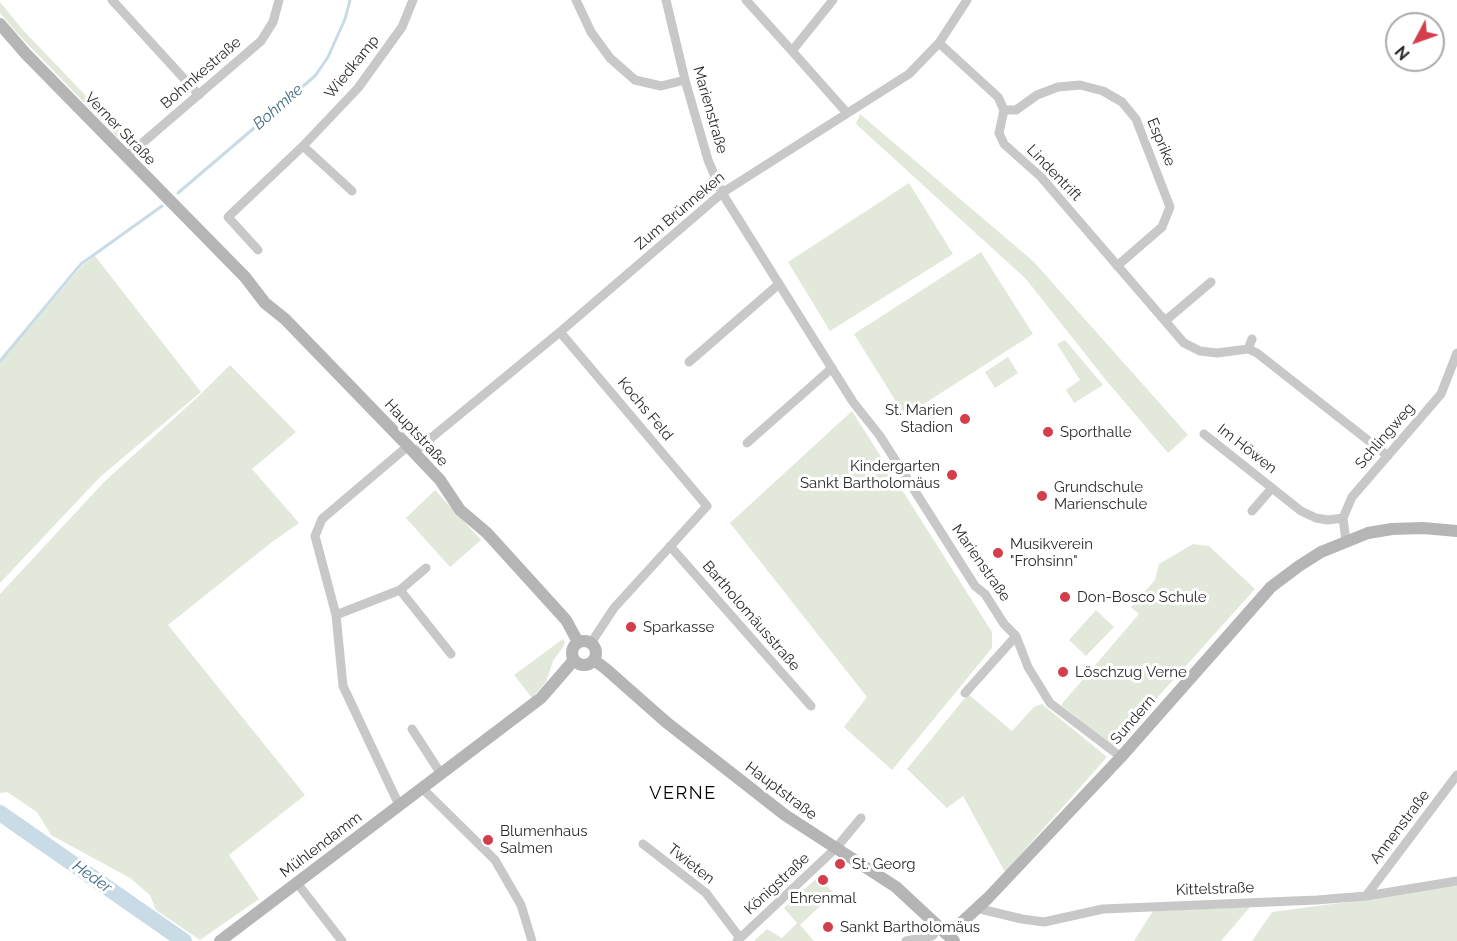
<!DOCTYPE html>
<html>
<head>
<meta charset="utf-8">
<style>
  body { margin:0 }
  #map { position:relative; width:1457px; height:941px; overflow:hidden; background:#fff; font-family:Raleway,sans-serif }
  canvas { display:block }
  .north { position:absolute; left:1385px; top:12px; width:60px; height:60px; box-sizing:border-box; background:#fff; border:2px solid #aaa; border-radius:50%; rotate:229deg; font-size:16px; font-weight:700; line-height:24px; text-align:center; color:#2b2b2b }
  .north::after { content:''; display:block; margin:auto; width:21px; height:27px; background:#d33d4c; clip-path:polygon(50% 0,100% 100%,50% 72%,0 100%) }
</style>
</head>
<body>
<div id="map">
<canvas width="1457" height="941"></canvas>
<div class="north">N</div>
</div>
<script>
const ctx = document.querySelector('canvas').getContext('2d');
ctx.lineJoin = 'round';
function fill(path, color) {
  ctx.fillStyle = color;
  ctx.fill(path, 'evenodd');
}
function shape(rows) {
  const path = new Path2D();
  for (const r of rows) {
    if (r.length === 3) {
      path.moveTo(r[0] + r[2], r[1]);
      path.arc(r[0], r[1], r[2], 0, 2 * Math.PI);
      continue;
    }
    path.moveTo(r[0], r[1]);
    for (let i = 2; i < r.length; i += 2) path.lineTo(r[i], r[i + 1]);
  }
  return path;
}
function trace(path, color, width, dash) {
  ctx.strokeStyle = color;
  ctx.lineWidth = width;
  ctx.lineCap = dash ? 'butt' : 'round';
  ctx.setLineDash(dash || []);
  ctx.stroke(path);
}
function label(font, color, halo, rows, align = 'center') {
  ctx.font = font + ' Raleway,sans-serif';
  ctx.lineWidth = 6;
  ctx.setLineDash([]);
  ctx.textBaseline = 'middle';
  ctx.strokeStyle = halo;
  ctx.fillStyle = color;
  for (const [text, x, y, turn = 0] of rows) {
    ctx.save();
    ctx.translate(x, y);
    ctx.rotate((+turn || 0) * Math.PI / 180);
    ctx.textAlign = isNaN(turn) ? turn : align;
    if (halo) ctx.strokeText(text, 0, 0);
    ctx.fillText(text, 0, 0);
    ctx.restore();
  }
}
fill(shape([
  [0,2,22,29,133,145,119,139,17,33,0,13],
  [860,114,1033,261,1188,435,1168,453,1105,379,1026,279,856,124],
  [909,183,953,254,830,331,788,262],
  [981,252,1033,334,905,416,854,334],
  [95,256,201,392,100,477,0,583,0,362,82,266],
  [1065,340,1103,385,1074,403,1066,390,1080,380,1057,344],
  [1008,357,1018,373,995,388,985,372],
  [230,365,296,432,252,469,299,523,272,542,168,625,305,795,229,855,259,899,200,940,156,910,150,895,130,878,51,835,37,812,7,792,0,793,0,594,104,482,202,393],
  [852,411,992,632,992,648,892,770,844,727,867,697,730,523],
  [435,490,481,540,450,567,406,518],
  [1193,544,1209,546,1255,589,1113,747,1061,705,1139,614,1131,607,1155,580,1159,564],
  [1096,610,1114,627,1086,656,1069,640],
  [563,639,565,642,563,647,553,661,546,682,532,698,514,675],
  [968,694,1012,731,1034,707,1042,704,1107,757,1005,872,963,796,947,808,907,769],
  [818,877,834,893,800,925,814,941,754,941,767,929,782,938,797,923,784,908],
  [1457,884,1457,941,1252,941,1272,912,1370,899],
  [1250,907,1221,941,1134,941,1153,911]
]), '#e2e8da');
trace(shape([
  [178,193,315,76,328,57,345,19,350,0],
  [0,361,81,264,162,206]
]), '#c8dbe6', 3);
trace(shape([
  [0,813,184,941]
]), '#c8dbe6', 16);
trace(shape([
  [112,0,199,95],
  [576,0,591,32,610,58,635,80,661,86,685,80],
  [666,0,685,80,708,160,722,193,853,402,880,436,975,586,985,594,1004,624,1016,636,1028,667,1050,703,1121,757],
  [746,0,792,51],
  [833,0,792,51,847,113],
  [939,43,998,97,1004,110,999,133,1004,144,1041,177,1184,343,1200,351,1217,353,1248,349,1252,339],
  [1004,110,1016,110,1037,95,1058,87,1080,85,1103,91,1122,102,1136,119,1170,207,1162,227,1117,266],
  [303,146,352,191],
  [126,157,261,41,273,22,279,0],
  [258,250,228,217,303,146,358,88,402,27,413,0],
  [1165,321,1211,282],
  [560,332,707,506,614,608,591,643],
  [1248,349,1257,353,1388,456],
  [689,362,779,284],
  [1204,434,1301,511,1316,518,1328,520,1343,518],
  [747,443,832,368],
  [414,452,560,332,722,193,909,74,939,43,967,0],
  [1252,511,1272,488],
  [1346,541,1343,518,1352,497,1441,394,1457,353],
  [670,546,811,706],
  [400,590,426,568],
  [336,615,400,590,451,654],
  [965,693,1016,636],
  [412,729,441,774],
  [422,788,495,860,521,905,532,941],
  [399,805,343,686,336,615,315,536,322,519,408,446],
  [643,844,706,893,740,938],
  [297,883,342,941],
  [1366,896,1457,775],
  [976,908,1022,919,1044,922,1103,909,1317,900,1366,896,1457,881],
  [737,941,836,848,861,818],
  [906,941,932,936,940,927]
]), '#c8c8c8', 9);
trace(shape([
  [0,24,26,54,245,277,265,303,285,319,408,446,440,480,460,510,487,533,566,620,578,642],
  [584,653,12],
  [594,660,606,669,666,722,785,815,896,887,954,941],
  [948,935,988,898,1121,757,1271,587,1299,566,1321,552,1368,533,1392,529,1423,528,1457,531],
  [220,941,541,698,574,660]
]), '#b5b5b5', 12);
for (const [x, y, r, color] of [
  [965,419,6,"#d33d4c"],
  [1048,432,6,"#d33d4c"],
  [952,475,6,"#d33d4c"],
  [1042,496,6,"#d33d4c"],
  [998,553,6,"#d33d4c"],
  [1065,597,6,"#d33d4c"],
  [631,627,6,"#d33d4c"],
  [1063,672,6,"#d33d4c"],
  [488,840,6,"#d33d4c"],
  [840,864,6,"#d33d4c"],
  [823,880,6,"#d33d4c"],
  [828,927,6,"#d33d4c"]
]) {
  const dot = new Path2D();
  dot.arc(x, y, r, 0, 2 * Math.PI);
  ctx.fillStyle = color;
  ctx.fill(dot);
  trace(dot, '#fff', 2);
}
label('15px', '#2b2b2b', '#fff', [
  ["Wiedkamp",352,67,-51],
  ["Bohmkestraße",201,73,-41],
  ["Marienstraße",710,110,74],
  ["Verner Straße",120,129,46],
  ["Esprike",1161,142,67],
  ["Lindentrift",1054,173,46],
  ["Zum Brünneken",680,211,-40],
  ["Kochs Feld",645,409,50],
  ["Hauptstraße",416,433,47],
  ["Schlingweg",1385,436,-49],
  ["Im Höwen",1247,449,38],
  ["Marienstraße",981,563,55],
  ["Bartholomäusstraße",751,616,49],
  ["Sundern",1133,720,-49],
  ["Hauptstraße",781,791,37],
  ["Annenstraße",1400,827,-53],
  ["Mühlendamm",321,845,-37],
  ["Twieten",691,864,38],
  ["Königstraße",777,884,-43],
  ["Kittelstraße",1215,889,-2]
]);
label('15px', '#2b2b2b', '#fff', [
  ["St. Marien",953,410,"right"],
  ["Stadion",953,427,"right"],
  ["Sporthalle",1060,432],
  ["Kindergarten",940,466,"right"],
  ["Sankt Bartholomäus",940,483,"right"],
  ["Grundschule",1054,487],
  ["Marienschule",1054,504],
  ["Musikverein",1010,544],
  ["\"Frohsinn\"",1010,561],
  ["Don-Bosco Schule",1077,597],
  ["Sparkasse",643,627],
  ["Löschzug Verne",1075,672],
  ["Blumenhaus",500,831],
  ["Salmen",500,848],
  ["St. Georg",852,864],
  ["Ehrenmal",823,898,"center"],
  ["Sankt Bartholomäus",840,927]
], 'left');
label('italic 16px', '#426d84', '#fff', [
  ["Bohmke",278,107,-41],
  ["Heder",92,877,35]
]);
ctx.letterSpacing = '1.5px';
label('18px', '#000', '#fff', [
  ["VERNE",683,794]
]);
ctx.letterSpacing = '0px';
</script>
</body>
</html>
